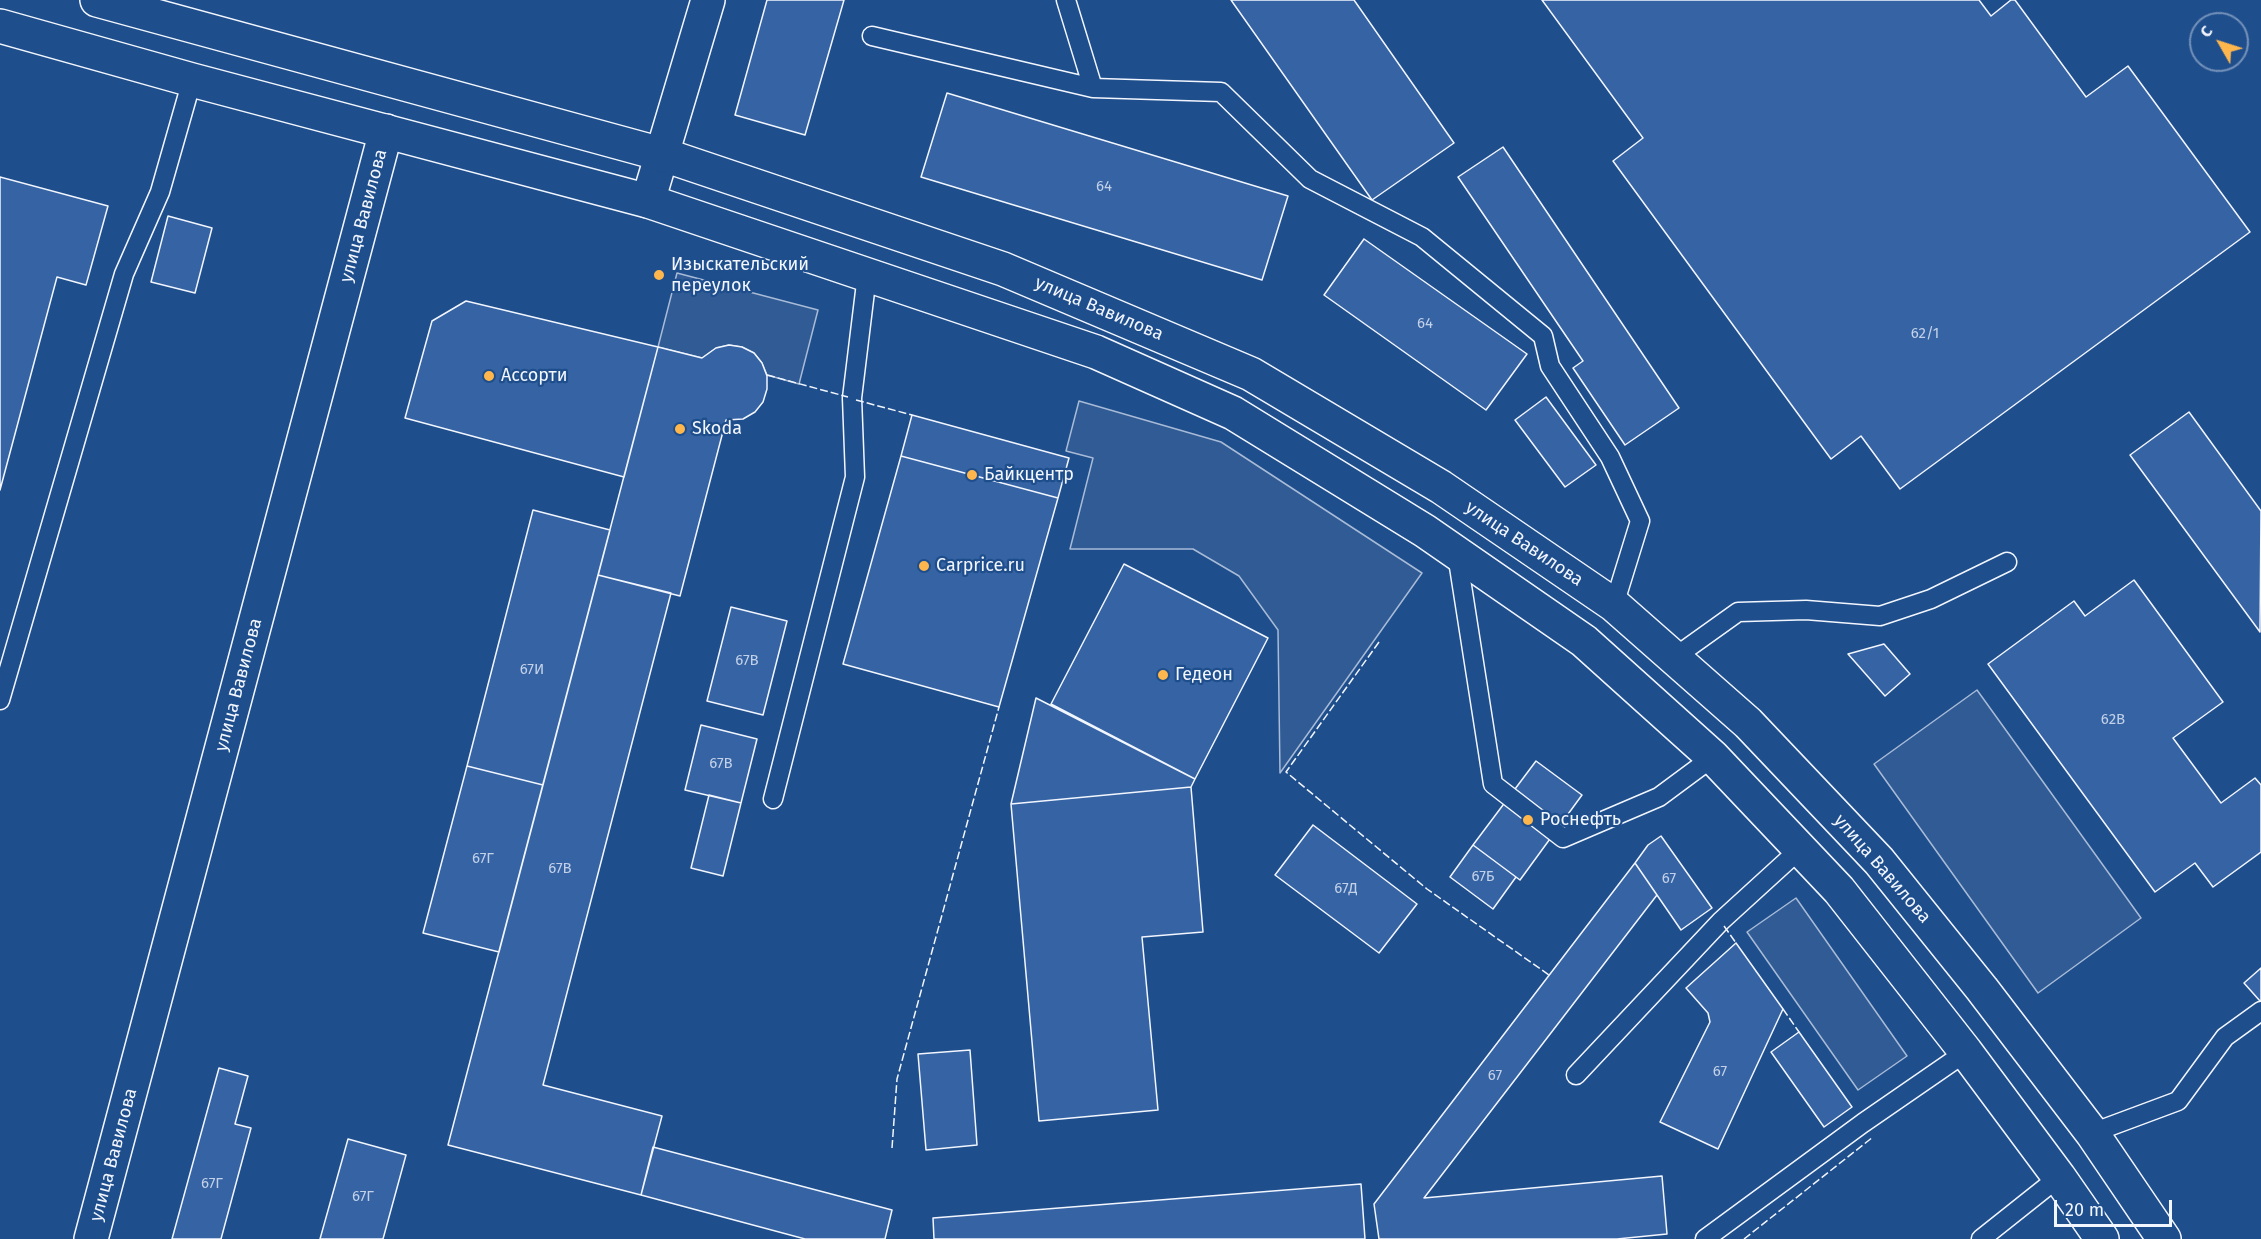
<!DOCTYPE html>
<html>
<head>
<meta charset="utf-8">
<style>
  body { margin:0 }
  #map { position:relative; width:2261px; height:1239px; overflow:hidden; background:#1f4e8c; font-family:"Fira Sans",sans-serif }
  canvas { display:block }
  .north { position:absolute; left:2189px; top:12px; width:60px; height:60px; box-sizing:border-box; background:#1f4e8c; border:2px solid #7391ba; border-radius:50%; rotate:309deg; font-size:16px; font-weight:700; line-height:24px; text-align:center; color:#f2f6ff }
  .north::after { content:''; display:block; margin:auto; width:21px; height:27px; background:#ffb74d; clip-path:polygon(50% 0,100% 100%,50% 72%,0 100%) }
  .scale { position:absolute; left:2054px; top:1200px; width:118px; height:27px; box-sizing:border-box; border:3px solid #f2f6ff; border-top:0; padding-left:8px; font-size:18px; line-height:21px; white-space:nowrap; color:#f2f6ff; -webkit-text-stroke:4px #1f4e8c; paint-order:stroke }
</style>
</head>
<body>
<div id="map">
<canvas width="2261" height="1239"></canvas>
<div class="north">С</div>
<div class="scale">20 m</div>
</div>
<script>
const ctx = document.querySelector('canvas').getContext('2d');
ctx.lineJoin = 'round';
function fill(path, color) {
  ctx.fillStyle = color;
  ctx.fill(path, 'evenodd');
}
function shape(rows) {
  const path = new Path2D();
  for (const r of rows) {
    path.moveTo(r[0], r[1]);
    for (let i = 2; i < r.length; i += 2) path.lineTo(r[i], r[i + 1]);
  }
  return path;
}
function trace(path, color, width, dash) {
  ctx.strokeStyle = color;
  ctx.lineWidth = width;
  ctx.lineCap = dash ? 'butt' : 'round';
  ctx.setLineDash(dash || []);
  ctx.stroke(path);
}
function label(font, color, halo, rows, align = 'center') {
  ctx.font = font + ' "Fira Sans",sans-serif';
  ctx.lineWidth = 4.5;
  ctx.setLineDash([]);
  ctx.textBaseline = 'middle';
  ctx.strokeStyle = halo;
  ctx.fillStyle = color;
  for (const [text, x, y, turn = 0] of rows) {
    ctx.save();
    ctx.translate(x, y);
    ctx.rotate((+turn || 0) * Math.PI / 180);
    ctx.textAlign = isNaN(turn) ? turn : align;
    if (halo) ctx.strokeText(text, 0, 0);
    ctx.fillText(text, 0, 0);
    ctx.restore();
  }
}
const parking = shape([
  [677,273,818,310,799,384,767,375,762,363,754,353,742,347,729,345,716,348,702,358,658,347,677,273],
  [1079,401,1221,442,1422,573,1280,773,1278,630,1239,576,1193,549,1070,549,1093,458,1066,451,1079,401],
  [1977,690,2141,918,2038,993,1874,764,1977,690],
  [1796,898,1907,1056,1858,1090,1747,932,1796,898]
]);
fill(parking, '#305b95');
trace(parking, '#a8bbd7', 1.5);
const building = shape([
  [767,0,844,0,805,135,735,115,767,0],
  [1231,0,1354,0,1454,143,1372,200,1231,0],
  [1542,0,1979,0,1991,16,2011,0,2015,0,2086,97,2128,66,2250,232,1900,489,1861,436,1831,459,1613,161,1643,138,1542,0],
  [947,93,1288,196,1262,280,921,177,947,93],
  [1503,147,1679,408,1625,445,1573,368,1583,361,1458,177,1503,147],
  [0,177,108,206,86,285,57,277,0,490,0,177],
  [168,216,212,228,195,293,151,282,168,216],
  [1364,239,1527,354,1486,410,1324,295,1364,239],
  [466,301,658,347,624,477,405,418,432,321,466,301],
  [729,345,742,347,754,353,762,363,767,376,767,389,763,402,755,412,743,419,726,420,680,596,598,575,658,347,702,358,716,348,729,345],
  [1546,397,1596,465,1565,487,1515,420,1546,397],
  [2189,412,2261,511,2260,632,2130,455,2189,412],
  [912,415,1069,458,1058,498,901,456,912,415],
  [901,456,1058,498,999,707,843,664,901,456],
  [533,510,610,530,543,785,467,766,533,510],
  [1124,564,1268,638,1195,779,1051,704,1124,564],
  [598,575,671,593,543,1085,662,1116,641,1195,448,1145,598,575],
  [2134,580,2223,702,2173,738,2221,803,2255,778,2261,785,2261,852,2213,887,2195,863,2155,892,1988,664,2074,601,2085,616,2134,580],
  [731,607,787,621,763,715,707,701,731,607],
  [1884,644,1910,674,1885,696,1848,654,1884,644],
  [1036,698,1195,779,1191,787,1011,804,1036,698],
  [701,725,757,739,741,803,685,790,701,725],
  [1536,761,1582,795,1520,880,1473,845,1536,761],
  [467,766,543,785,499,952,423,933,467,766],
  [1191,787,1203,932,1142,937,1158,1110,1039,1121,1011,804,1191,787],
  [709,795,741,803,723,876,691,868,709,795],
  [1313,825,1417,904,1379,953,1275,875,1313,825],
  [1661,836,1712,908,1681,930,1635,863,1648,845,1661,836],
  [1473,845,1516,877,1493,909,1450,877,1473,845],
  [1635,863,1657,895,1424,1198,1662,1176,1667,1234,1617,1239,1379,1239,1374,1204,1635,863],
  [1736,943,1783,1009,1718,1149,1660,1122,1710,1022,1708,1013,1686,988,1736,943],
  [2261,968,2261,1000,2260,1001,2244,983,2261,968],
  [1799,1032,1852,1107,1824,1127,1771,1052,1799,1032],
  [970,1050,977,1145,926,1150,918,1054,970,1050],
  [219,1068,248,1076,235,1124,251,1128,221,1239,172,1239,219,1068],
  [348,1139,406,1155,383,1239,320,1239,348,1139],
  [653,1147,892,1210,885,1239,805,1239,641,1195,653,1147],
  [1361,1184,1365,1239,934,1239,933,1218,1361,1184]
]);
fill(building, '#3563a3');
trace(building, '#f2f6ff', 1.5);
const service = shape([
  [1066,0,1093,88],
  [872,36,1093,88,1221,92,1310,179,1422,237,1543,336,1550,366,1610,457,1640,521,1614,605],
  [1457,554,1493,784,1563,838,1659,797,1713,757],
  [1675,657,1738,612,1806,610,1880,616,1931,599,2007,562],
  [0,700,124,274,160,192,192,80],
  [773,799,855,477,852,398,867,275],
  [1576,1075,1721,921,1800,849],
  [2092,1133,2178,1101,2225,1037,2261,1011],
  [1705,1239,1863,1123,1966,1052],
  [1981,1239,2059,1177]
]);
const minor = shape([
  [648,201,708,0],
  [91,1239,386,131]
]);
const primary = shape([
  [97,0,661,154,1003,269,1251,374,1441,487,1614,605,1748,723,1879,861,1982,989,2092,1133,2164,1239],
  [0,26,192,80,648,201,1096,352,1233,413,1425,531,1584,641,1713,757,1839,890,1966,1052,2059,1177,2102,1239]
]);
trace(service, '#f2f6ff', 21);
trace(minor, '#f2f6ff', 36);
trace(primary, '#f2f6ff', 36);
trace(service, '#1f4e8c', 18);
trace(minor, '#1f4e8c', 33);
trace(primary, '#1f4e8c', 33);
trace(shape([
  [767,375,848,397],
  [856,400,912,415],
  [1379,642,1286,772,1427,889,1549,975],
  [1724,926,1736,943],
  [1783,1009,1799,1032],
  [892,1148,897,1079,999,707],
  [1744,1239,1873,1137]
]), '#f2f6ff', 1.5, [8, 3]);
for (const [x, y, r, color] of [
  [659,275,6,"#ffb74d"],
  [489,376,6,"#ffb74d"],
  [680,429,6,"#ffb74d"],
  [972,475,6,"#ffb74d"],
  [924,566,6,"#ffb74d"],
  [1163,675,6,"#ffb74d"],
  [1528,820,6,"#ffb74d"]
]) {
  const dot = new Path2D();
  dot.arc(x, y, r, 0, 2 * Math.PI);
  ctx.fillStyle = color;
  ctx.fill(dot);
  trace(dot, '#1f4e8c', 2);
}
label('15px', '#c3d1e8', null, [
  ["64",1104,187],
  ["64",1425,324],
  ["62/1",1925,334],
  ["67В",747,661],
  ["67И",532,670],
  ["62В",2113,720],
  ["67В",721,764],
  ["67Г",483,859],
  ["67В",560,869],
  ["67Б",1483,877],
  ["67",1669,879],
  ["67Д",1346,889],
  ["67",1720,1072],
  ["67",1495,1076],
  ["67Г",212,1184],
  ["67Г",363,1197]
]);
label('18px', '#f2f6ff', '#1f4e8c', [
  ["улица Вавилова",364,216,-75],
  ["улица Вавилова",1099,309,23],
  ["улица Вавилова",1524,544,34],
  ["улица Вавилова",239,685,-75],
  ["улица Вавилова",1882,869,49],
  ["улица Вавилова",114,1155,-75]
]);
label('18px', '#f2f6ff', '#1f4e8c', [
  ["Изыскательский",671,265],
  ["переулок",671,286],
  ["Ассорти",501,376],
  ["Skoda",692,429],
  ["Байкцентр",984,475],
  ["Carprice.ru",936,566],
  ["Гедеон",1175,675],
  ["Роснефть",1540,820]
], 'left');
</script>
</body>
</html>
